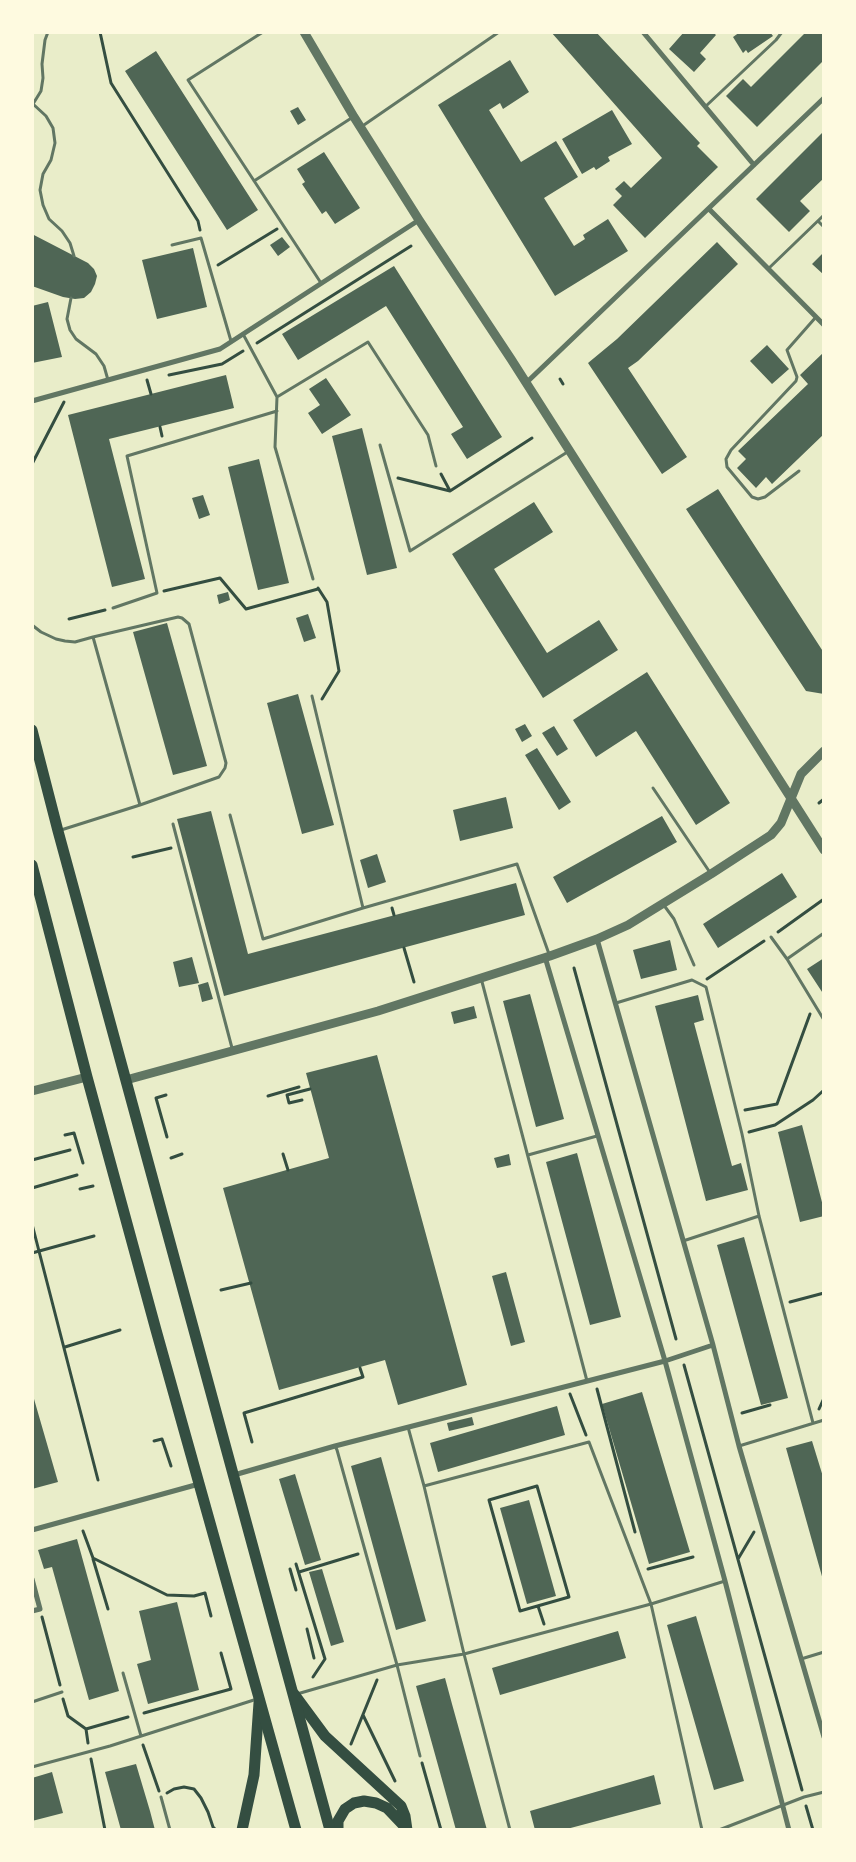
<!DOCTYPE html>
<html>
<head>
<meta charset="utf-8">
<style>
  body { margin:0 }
  #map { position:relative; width:856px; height:1862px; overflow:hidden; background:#e9edc9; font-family:"Noto Serif",serif }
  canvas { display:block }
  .frame { position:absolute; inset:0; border:34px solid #fefae0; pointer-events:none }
</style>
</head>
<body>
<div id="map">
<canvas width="856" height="1862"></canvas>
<div class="frame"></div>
</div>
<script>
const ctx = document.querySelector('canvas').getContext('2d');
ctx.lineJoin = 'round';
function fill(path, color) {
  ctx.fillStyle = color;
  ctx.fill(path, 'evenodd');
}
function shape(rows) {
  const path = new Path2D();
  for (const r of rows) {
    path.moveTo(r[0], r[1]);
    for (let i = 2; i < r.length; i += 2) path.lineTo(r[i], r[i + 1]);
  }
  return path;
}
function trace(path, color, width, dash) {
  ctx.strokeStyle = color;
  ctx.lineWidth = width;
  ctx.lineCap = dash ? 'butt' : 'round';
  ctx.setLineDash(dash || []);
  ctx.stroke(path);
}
fill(shape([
  [551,32,596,32,700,143,697,146,718,167,645,238,613,205,622,196,615,189,624,181,631,188,662,158],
  [684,32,713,32,716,35,700,53,706,59,694,72,669,49],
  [740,32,770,32,773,36,748,53,746,50,743,53,733,37],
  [806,32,824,32,824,60,757,127,726,96,743,79,751,87],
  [156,51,258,210,227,230,125,71],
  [510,60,529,92,503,109,500,103,489,110,521,162,556,141,578,177,544,198,574,246,585,239,583,235,608,219,628,251,555,296,438,105],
  [298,107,306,120,298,125,290,111],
  [612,110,632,144,608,157,610,161,596,170,594,167,582,174,562,139],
  [824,131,824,178,800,201,810,211,789,232,756,199],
  [324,152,360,208,335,224,326,211,322,214,302,184,305,182,297,169],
  [32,234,88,263,94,269,97,276,95,284,91,292,84,298,75,299,63,297,32,286],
  [282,237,290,247,278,256,270,245],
  [717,242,738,264,638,361,628,368,687,457,662,474,588,363,617,339],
  [193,248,207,307,157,319,142,260],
  [824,252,824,275,812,264],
  [394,266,502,437,467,459,451,434,463,427,386,306,298,360,282,334],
  [48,302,62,357,32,363,32,306],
  [767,345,789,369,772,384,750,361],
  [824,352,824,434,772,484,766,477,756,488,737,468,746,459,738,451,808,384,800,375],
  [226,375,234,408,109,439,145,579,112,587,68,415],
  [326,378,351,415,322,434,308,413,320,405,309,389],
  [362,428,397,568,367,575,332,436],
  [259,459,289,583,258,590,228,467],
  [718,489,824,653,824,694,806,691,686,509],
  [203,495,210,515,199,519,192,498],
  [534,502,553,532,494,569,547,653,599,620,618,650,543,698,452,554],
  [228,592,230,600,219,604,217,595],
  [308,614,316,638,304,642,296,618],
  [167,623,207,766,173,775,133,632],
  [647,672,730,803,696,825,636,731,596,757,573,720],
  [298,694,334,825,302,834,267,703],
  [525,724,532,736,522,742,515,729],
  [554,726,568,749,557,756,542,733],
  [537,748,571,802,559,810,525,755],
  [506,797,513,828,460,841,453,810],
  [211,811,248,954,516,883,525,915,224,996,177,819],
  [662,816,677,842,567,903,553,877],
  [377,854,386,882,368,888,360,860],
  [782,873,797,897,718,948,703,924],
  [670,940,677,970,641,979,633,950],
  [192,957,199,983,179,987,173,962],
  [824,958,824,995,807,969],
  [208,982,213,999,202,1002,198,985],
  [530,994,564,1119,536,1127,503,1001],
  [698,995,704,1020,694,1023,732,1166,741,1163,748,1190,706,1201,655,1006],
  [474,1006,477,1018,454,1024,451,1012],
  [377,1055,467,1385,398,1405,385,1360,279,1390,223,1188,329,1158,306,1073],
  [802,1125,824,1210,824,1216,800,1222,778,1132],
  [577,1153,621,1317,590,1325,546,1162],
  [509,1154,511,1165,497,1168,494,1158],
  [744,1237,788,1398,761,1405,717,1245],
  [506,1272,525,1342,511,1346,492,1276],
  [32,1392,58,1482,32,1489],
  [642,1392,690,1552,649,1564,602,1404],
  [557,1406,565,1435,438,1472,430,1443],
  [472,1417,474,1425,449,1431,447,1423],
  [812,1441,824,1480,823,1580,786,1448],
  [381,1457,426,1621,396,1630,351,1466],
  [295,1474,321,1560,305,1565,279,1479],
  [529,1500,556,1596,527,1604,500,1508],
  [77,1539,119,1691,89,1700,52,1567,44,1569,38,1550],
  [322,1569,344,1642,331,1646,309,1572],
  [177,1602,199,1690,148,1704,137,1664,151,1660,139,1611],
  [696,1616,744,1781,714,1790,667,1625],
  [618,1631,626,1658,500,1695,492,1668],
  [445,1678,452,1704,487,1830,456,1830,416,1686],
  [136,1764,150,1811,155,1830,121,1830,105,1772],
  [52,1772,63,1813,32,1821,32,1778],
  [654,1775,661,1804,563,1830,535,1830,530,1811]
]), '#4f6655');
trace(shape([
  [100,32,111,83,198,221,200,230],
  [218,265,277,229],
  [257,343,411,246],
  [169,375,222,364,243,351],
  [560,379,563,384],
  [147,380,151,394],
  [160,427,162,436],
  [32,464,64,402],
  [441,474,450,491,532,438],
  [398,478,450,491],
  [318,588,327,602,339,671,322,699],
  [164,591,220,578,246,609,318,589],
  [69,619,105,610],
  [819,803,824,799],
  [133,857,171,848],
  [392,908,394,915],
  [778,932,824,899],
  [404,948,414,982],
  [574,968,676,1339],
  [707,979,764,941],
  [166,1095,156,1098,167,1137],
  [268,1096,299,1087],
  [302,1100,289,1103,287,1095,310,1089],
  [745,1110,777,1104,810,1014],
  [749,1132,775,1125,813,1100,824,1090],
  [65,1135,74,1133,83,1163],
  [283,1154,288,1170],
  [171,1158,182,1154],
  [32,1160,70,1150],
  [32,1188,77,1175],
  [80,1189,93,1186],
  [32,1224,98,1480],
  [32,1253,94,1236],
  [221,1290,251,1283],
  [790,1302,824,1293],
  [65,1347,120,1330],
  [684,1365,802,1790],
  [597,1389,635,1532],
  [570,1394,586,1435],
  [819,1409,824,1398],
  [742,1413,770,1405],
  [154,1441,162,1439,171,1466],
  [252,1442,244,1413,363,1377,360,1368],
  [537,1486,569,1597,520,1611,489,1500,537,1486],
  [83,1531,93,1558,167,1595,194,1596,205,1593,211,1616],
  [93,1559,108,1609],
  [738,1559,754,1532],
  [296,1564,325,1659,313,1677],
  [290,1569,296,1590],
  [648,1569,693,1557],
  [299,1572,358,1554],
  [538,1606,544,1624],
  [42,1617,60,1685],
  [307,1629,314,1658],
  [63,1699,68,1716,86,1729,128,1717],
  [144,1713,231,1689,221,1653],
  [363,1715,395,1781],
  [86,1729,88,1743],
  [351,1744,377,1680],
  [143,1745,159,1791],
  [91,1759,105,1830],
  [422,1763,441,1830],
  [167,1793,174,1789,184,1787,194,1789,201,1798,208,1812,213,1827,216,1830],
  [806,1806,813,1830]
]), '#344e41', 3);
trace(shape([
  [48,32,45,40,42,64,43,78,41,91,33,104,46,116,53,128,55,143,51,160,43,174,40,190,43,205,49,219,62,231,70,243,74,256],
  [263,32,188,80,321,283],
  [706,106,776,40,782,32],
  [361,127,499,32],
  [254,181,353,117],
  [818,221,824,227],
  [172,245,201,238,231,341],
  [768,269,824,215],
  [71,298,67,319,70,330,76,339,96,354,104,366,108,380],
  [243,334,277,397,275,447,313,579],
  [277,397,368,342,428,435,436,466],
  [380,445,410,551,569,451],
  [799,471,765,497,758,499,752,497,727,467,726,459,731,450,796,381,797,377,787,350,816,317],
  [113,608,157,593,127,456,277,411],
  [32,625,41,632,56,639,65,641,75,642,93,637,140,805,61,830],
  [93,637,178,617,182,618,189,624,226,763,225,768,219,777,140,805],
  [312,696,363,908,517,864,549,954],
  [653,788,711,874],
  [230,815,263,939,363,908],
  [173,824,232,1048],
  [663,904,674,919,694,965],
  [771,937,787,959,824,933],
  [787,959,824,1020],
  [481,978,587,1381],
  [616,1003,692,980,706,987,742,1134,759,1216,813,1423],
  [528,1155,597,1136],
  [683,1241,759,1216],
  [408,1427,424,1486,464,1654,510,1830],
  [335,1446,337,1450,397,1665,420,1756],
  [739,1446,824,1420],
  [424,1486,589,1442,651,1604,702,1830],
  [801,1659,824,1652],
  [123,1673,141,1736],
  [297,1694,397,1665,464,1654,651,1604,725,1581],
  [32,1702,62,1692],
  [32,1767,110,1746,257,1699],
  [161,1797,170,1830],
  [719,1830,804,1797,824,1792]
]), '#617663', 3);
trace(shape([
  [643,32,754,165],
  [709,209,824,325],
  [526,383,824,98],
  [32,401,220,349,419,220],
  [597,939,713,1345,739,1446,824,1737],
  [545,957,665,1361,725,1581,789,1830],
  [234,1475,335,1446,665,1361,713,1345],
  [32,1530,199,1484],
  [32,1579,40,1609,32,1611]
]), '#617663', 5);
trace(shape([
  [304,32,354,117,419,220,511,359,824,850],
  [126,1080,378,1011,550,956,597,939,628,925,711,874,771,835,781,823,801,774,824,751],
  [32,1091,87,1077]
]), '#617663', 9);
trace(shape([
  [294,1694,325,1736,401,1806,405,1816,407,1830],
  [242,1830,254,1775,259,1703],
  [338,1830,338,1821,345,1809,354,1803,364,1801,376,1803,387,1808,406,1828]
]), '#344e41', 11);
trace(shape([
  [32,730,58,831,330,1830],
  [32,865,87,1077,156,1330,296,1830]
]), '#344e41', 11);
</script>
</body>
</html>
